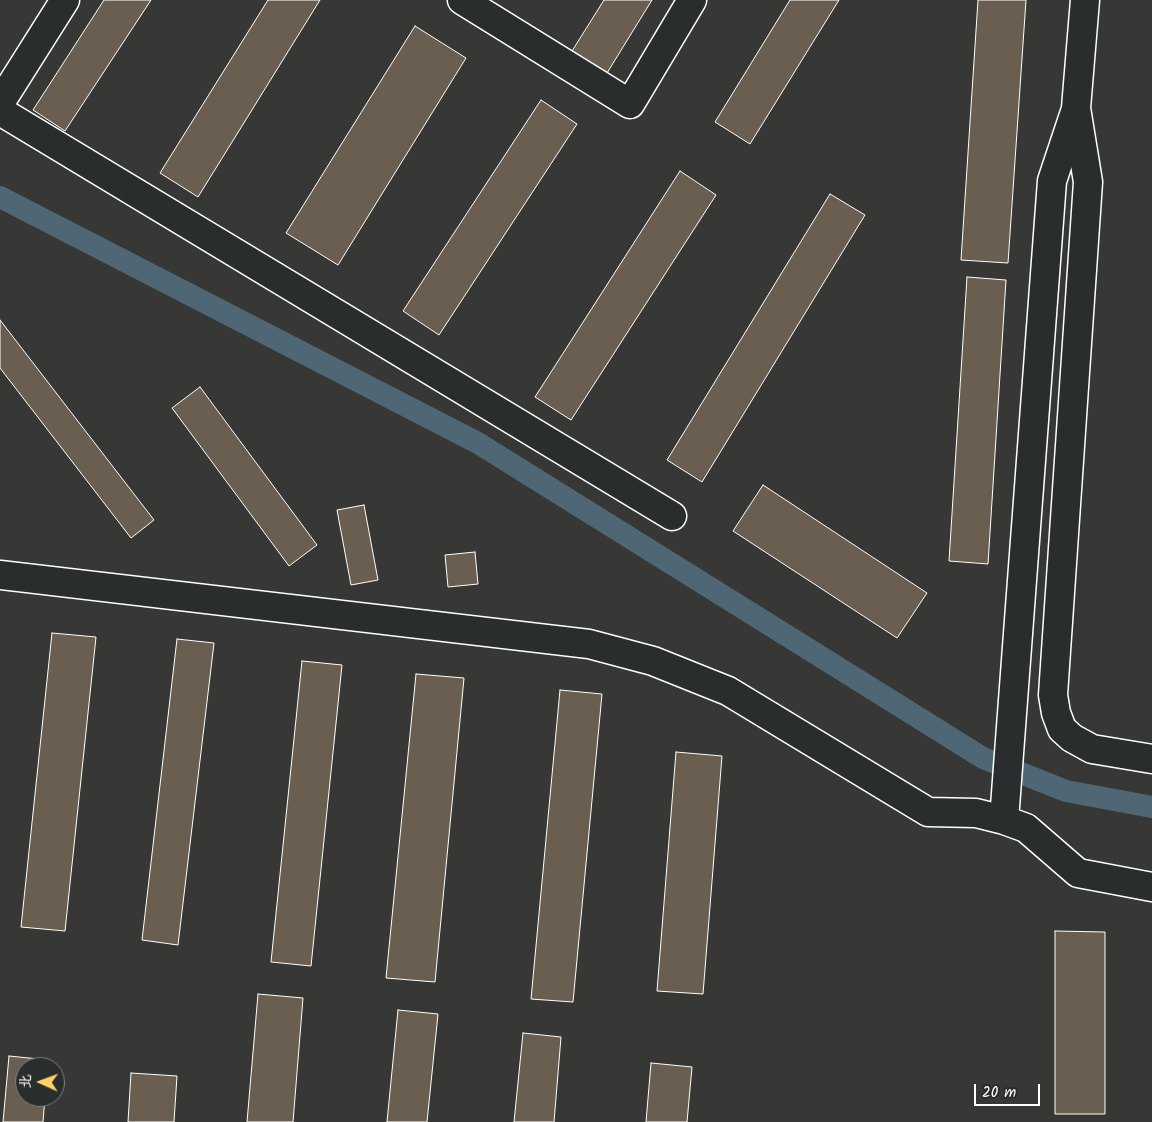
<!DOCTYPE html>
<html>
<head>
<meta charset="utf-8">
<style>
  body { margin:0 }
  #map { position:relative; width:1152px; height:1122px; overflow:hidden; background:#373735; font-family:Kalam,"LXGW WenKai TC",sans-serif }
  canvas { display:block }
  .north { position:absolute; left:15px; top:1057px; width:50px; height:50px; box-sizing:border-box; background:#2a2d2e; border:1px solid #7f8182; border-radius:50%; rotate:272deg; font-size:14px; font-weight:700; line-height:20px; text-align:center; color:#fff }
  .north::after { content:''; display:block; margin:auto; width:18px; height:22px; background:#ffd166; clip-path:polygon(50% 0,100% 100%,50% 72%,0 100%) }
  .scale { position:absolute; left:974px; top:1084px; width:66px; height:22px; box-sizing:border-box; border:2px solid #fff; border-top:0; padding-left:6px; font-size:15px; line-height:18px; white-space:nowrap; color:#fff; -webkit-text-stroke:4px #2a2d2e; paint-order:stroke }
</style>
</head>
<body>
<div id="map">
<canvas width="1152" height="1122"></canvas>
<div class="north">北</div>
<div class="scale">20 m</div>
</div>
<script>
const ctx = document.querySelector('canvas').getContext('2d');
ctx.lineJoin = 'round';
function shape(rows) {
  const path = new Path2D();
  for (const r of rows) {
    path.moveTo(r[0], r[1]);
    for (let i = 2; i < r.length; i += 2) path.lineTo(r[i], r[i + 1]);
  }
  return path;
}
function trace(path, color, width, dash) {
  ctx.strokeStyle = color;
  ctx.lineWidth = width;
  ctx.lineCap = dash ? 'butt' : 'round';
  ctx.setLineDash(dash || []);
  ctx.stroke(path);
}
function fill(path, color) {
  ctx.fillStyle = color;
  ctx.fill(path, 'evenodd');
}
trace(shape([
  [0,197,478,443,983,758,1066,791,1152,807]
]), '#4f6774', 22);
const building = shape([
  [104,0,151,0,65,131,33,110,104,0],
  [268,0,320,0,198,197,160,173,268,0],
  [604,0,652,0,607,73,572,51,604,0],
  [790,0,839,0,750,144,715,122,790,0],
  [978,0,1026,0,1008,263,961,260,978,0],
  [415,26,466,58,338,265,286,233,415,26],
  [541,100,577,124,439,335,403,311,541,100],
  [680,171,716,195,571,420,535,397,680,171],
  [830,194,865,215,702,482,667,460,830,194],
  [967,277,1006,280,988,564,949,561,967,277],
  [0,320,154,520,131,538,0,368,0,320],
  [200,387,317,545,289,566,172,408,200,387],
  [763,485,927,593,897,638,733,531,763,485],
  [364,505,378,580,351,585,337,510,364,505],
  [475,552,478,584,448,587,445,555,475,552],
  [52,633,96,637,65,931,21,927,52,633],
  [177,639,214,643,178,945,142,940,177,639],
  [302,661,342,665,311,966,271,962,302,661],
  [416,674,464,678,435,982,386,978,416,674],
  [560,690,602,694,573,1002,531,999,560,690],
  [676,752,722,756,703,994,657,991,676,752],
  [1055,931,1105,932,1105,1114,1055,1114,1055,931],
  [258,994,303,998,293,1122,247,1122,258,994],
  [398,1010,438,1014,427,1122,387,1122,398,1010],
  [523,1033,561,1037,554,1122,514,1122,523,1033],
  [9,1056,49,1060,48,1067,25,1067,25,1097,45,1097,43,1122,3,1122,9,1056],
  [651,1063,692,1067,687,1122,646,1122,651,1063],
  [131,1073,177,1076,174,1122,128,1122,131,1073]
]);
fill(building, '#695e50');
trace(building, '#fff', 1);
const minor = shape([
  [462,0,630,104,692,0],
  [1085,0,1076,108,1088,182,1053,695,1056,713,1062,729,1072,738,1092,749,1152,759],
  [0,103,65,0],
  [0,111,672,516],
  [0,575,589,644,653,661,728,691,928,812,976,813,1004,820,1026,828,1078,873,1152,887],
  [1004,820,1052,181,1075,112]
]);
trace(minor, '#fff', 31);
trace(minor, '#2a2d2e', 28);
</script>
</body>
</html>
